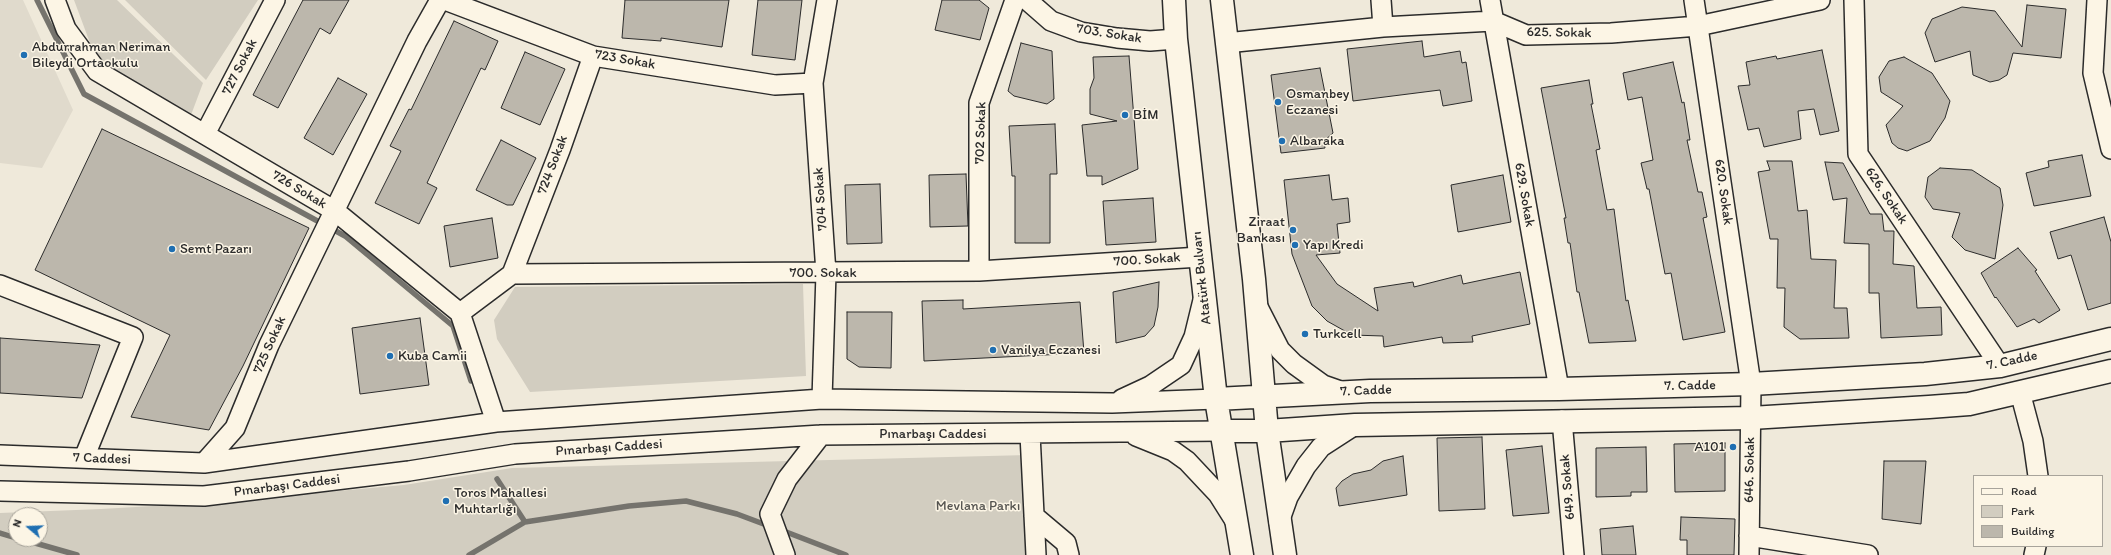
<!DOCTYPE html>
<html>
<head>
<meta charset="utf-8">
<style>
  body { margin:0 }
  #map { position:relative; width:2111px; height:555px; overflow:hidden; background:#efe9da; font-family:Itim,sans-serif }
  canvas { display:block }
  .legend { position:absolute; left:1973px; top:475px; width:130px; height:72px; box-sizing:border-box; background:#fcf5e5; border:1px solid #a8a49b; margin:0; padding:5px 7px; list-style:none; font-size:12px; color:#2b2b2b }
  .legend li { display:flex; align-items:center; gap:8px; height:20px }
  .legend b { width:20px; border:1px solid #a8a49b }
  .north { position:absolute; left:8px; top:507px; width:40px; height:40px; box-sizing:border-box; background:#fcf5e5; border:1px solid #a8a49b; border-radius:50%; rotate:289deg; font-size:11px; font-weight:700; line-height:16px; text-align:center; color:#2b2b2b }
  .north::after { content:''; display:block; margin:auto; width:14px; height:18px; background:#1f6fb2; clip-path:polygon(50% 0,100% 100%,50% 72%,0 100%) }
</style>
</head>
<body>
<div id="map">
<canvas width="2111" height="555"></canvas>
<ul class="legend">
<li><b style="height:5px;background:#fcf5e5"></b>Road</li>
<li><b style="height:11px;background:#d2cdc0"></b>Park</li>
<li><b style="height:11px;background:#bcb7ac"></b>Building</li>
</ul>
<div class="north">N</div>
</div>
<script>
const ctx = document.querySelector('canvas').getContext('2d');
ctx.lineJoin = 'round';
function fill(path, color) {
  ctx.fillStyle = color;
  ctx.fill(path, 'evenodd');
}
function shape(rows) {
  const path = new Path2D();
  for (const r of rows) {
    path.moveTo(r[0], r[1]);
    for (let i = 2; i < r.length; i += 2) path.lineTo(r[i], r[i + 1]);
  }
  return path;
}
function trace(path, color, width, dash) {
  ctx.strokeStyle = color;
  ctx.lineWidth = width;
  ctx.lineCap = dash ? 'butt' : 'round';
  ctx.setLineDash(dash || []);
  ctx.stroke(path);
}
function label(font, color, halo, rows, align = 'center') {
  ctx.font = font + ' Itim,sans-serif';
  ctx.lineWidth = 3;
  ctx.setLineDash([]);
  ctx.textBaseline = 'middle';
  ctx.strokeStyle = halo;
  ctx.fillStyle = color;
  for (const [text, x, y, turn = 0] of rows) {
    ctx.save();
    ctx.translate(x, y);
    ctx.rotate((+turn || 0) * Math.PI / 180);
    ctx.textAlign = isNaN(turn) ? turn : align;
    if (halo) ctx.strokeText(text, 0, 0);
    ctx.fillText(text, 0, 0);
    ctx.restore();
  }
}
fill(shape([
  [0,0,23,0,73,110,42,168,0,163]
]), '#e0dacc');
fill(shape([
  [74,0,117,0,203,83,191,115,138,86,96,59],
  [125,0,258,0,206,80],
  [803,284,806,376,530,392,497,339,494,320,515,287],
  [1028,455,1026,555,0,555,0,513,101,509,205,503,404,485,512,468],
  [16,515,40,515,40,539,16,539]
]), '#d2cdc0');
trace(shape([
  [37,0,84,94,345,236,453,326,471,381],
  [497,479,525,522],
  [781,530,846,555],
  [0,533,16,538],
  [21,539,77,555],
  [469,555,525,522,629,506,686,501,737,514,769,526]
]), '#75736d', 5.5);
const building = shape([
  [303,0,349,0,330,34,320,28,278,108,253,95,303,0],
  [625,0,729,0,722,47,661,38,661,41,622,38,625,0],
  [758,0,802,0,795,60,752,55,758,0],
  [942,0,979,0,989,8,980,40,935,30,942,0],
  [2027,5,2066,9,2061,58,2013,53,2007,75,1999,80,1990,82,1973,75,1970,51,1935,62,1925,33,1932,19,1962,7,1995,11,2022,47,2027,5],
  [454,21,498,41,485,70,481,68,427,183,437,188,419,224,375,203,401,151,390,146,409,109,411,110,454,21],
  [1422,41,1424,57,1460,51,1462,63,1466,62,1472,101,1443,106,1440,90,1353,101,1347,49,1422,41],
  [1021,43,1052,51,1054,99,1047,104,1014,96,1008,91,1021,43],
  [1822,50,1839,131,1820,135,1814,109,1798,111,1801,139,1764,147,1759,128,1748,130,1738,86,1750,85,1746,62,1776,56,1777,59,1822,50],
  [525,52,565,69,540,125,501,108,525,52],
  [1129,56,1138,169,1102,185,1102,176,1087,176,1082,125,1117,121,1090,114,1090,89,1094,78,1093,57,1129,56],
  [1904,57,1932,73,1950,101,1945,118,1930,141,1907,151,1898,148,1892,143,1886,125,1903,106,1881,92,1879,77,1889,61,1904,57],
  [1673,62,1682,103,1684,102,1690,140,1687,140,1698,192,1702,192,1707,217,1703,218,1725,332,1683,340,1671,273,1665,274,1649,189,1647,189,1641,163,1653,160,1642,97,1628,100,1623,73,1673,62],
  [1320,68,1333,133,1324,141,1325,148,1281,153,1271,75,1320,68],
  [338,78,367,94,333,155,304,138,338,78],
  [1589,80,1593,104,1591,104,1600,149,1596,150,1607,210,1614,209,1626,301,1628,300,1636,341,1589,343,1579,292,1577,292,1570,243,1568,243,1564,218,1566,218,1541,88,1589,80],
  [1055,124,1057,174,1050,174,1050,243,1015,243,1015,176,1012,176,1009,126,1055,124],
  [102,129,309,228,243,366,209,430,131,417,170,335,35,270,102,129],
  [501,140,536,158,513,205,507,205,476,190,501,140],
  [2082,155,2091,196,2034,206,2026,173,2049,167,2048,161,2082,155],
  [1767,161,1792,161,1798,211,1807,210,1811,259,1836,260,1834,308,1847,308,1849,338,1800,339,1784,327,1785,288,1777,288,1778,239,1770,239,1758,172,1770,170,1767,161],
  [1825,162,1843,163,1870,214,1882,214,1884,231,1894,231,1893,264,1914,266,1917,308,1941,307,1942,335,1881,338,1879,293,1869,293,1869,244,1844,243,1847,198,1833,200,1825,162],
  [1940,168,1972,170,2000,188,2003,205,1995,259,1965,250,1952,237,1960,213,1933,209,1925,197,1928,177,1940,168],
  [966,174,968,226,930,227,929,175,966,174],
  [1329,175,1332,200,1348,198,1350,222,1337,224,1340,253,1316,255,1337,284,1378,311,1374,288,1413,282,1414,287,1461,275,1463,284,1520,272,1530,324,1472,336,1473,342,1443,343,1442,337,1384,347,1383,336,1352,335,1327,321,1312,306,1292,254,1284,180,1329,175],
  [1503,175,1511,222,1458,232,1451,185,1503,175],
  [880,184,882,243,847,244,845,185,880,184],
  [1153,198,1156,242,1106,245,1103,201,1153,198],
  [2104,217,2111,242,2111,303,2088,310,2071,255,2058,259,2050,232,2104,217],
  [492,218,498,258,450,267,444,226,492,218],
  [2018,248,2037,270,2035,271,2060,310,2039,323,2034,319,2017,327,1996,297,1995,298,1981,273,2018,248],
  [1159,282,1158,307,1154,326,1145,336,1116,343,1113,292,1159,282],
  [963,300,963,309,1080,302,1084,353,924,361,922,301,963,300],
  [847,312,892,312,891,368,859,367,847,359,847,312],
  [420,318,429,385,360,394,352,328,420,318],
  [0,338,100,345,82,398,0,393,0,338],
  [1482,437,1485,509,1439,511,1437,438,1482,437],
  [1725,443,1725,491,1675,492,1674,444,1725,443],
  [1542,446,1549,513,1513,516,1506,450,1542,446],
  [1646,447,1647,492,1631,492,1631,496,1596,497,1596,448,1646,447],
  [1403,456,1407,495,1339,506,1336,488,1342,481,1353,474,1371,470,1383,461,1403,456],
  [1884,461,1926,461,1921,524,1882,519,1884,461],
  [1681,517,1735,519,1734,555,1687,555,1687,540,1680,540,1681,517],
  [1633,526,1636,555,1602,555,1600,529,1633,526]
]);
fill(building, '#bcb7ac');
trace(building, '#2b2b2b', 1);
const minor = shape([
  [55,0,66,29,97,71,335,211,460,313,496,422],
  [445,0,593,56,775,85,813,83],
  [1027,0,1051,21,1081,32,1117,38,1150,41,1176,39],
  [1381,0,1383,27],
  [1490,0,1559,389],
  [1694,0,1751,384,1749,555],
  [1854,0,1858,154,2000,366],
  [2097,0,2093,73,2111,149],
  [1226,43,1383,27,1493,21,1526,35,1611,33,1698,26,1820,0],
  [205,134,275,0],
  [979,271,979,103,1015,0],
  [512,274,560,150,593,56],
  [0,285,133,337,84,458],
  [1259,309,1280,350,1294,364,1323,385,1343,392],
  [460,313,512,274,979,271,1200,257],
  [2020,392,2033,441,2038,476],
  [822,399,826,273,813,83,827,0],
  [1122,399,1150,386,1181,365,1194,337,1203,300],
  [1562,420,1574,555],
  [1030,434,1036,555],
  [1136,436,1173,451,1187,461,1218,494,1235,521],
  [0,455,204,463,496,422,822,399,1112,403,1216,399],
  [204,463,235,428,269,345,417,41,440,0],
  [0,491,204,496,409,471,515,454,821,435,1221,431],
  [1034,516,1066,543,1069,555],
  [1279,522,1288,497,1306,466,1321,447,1355,425],
  [1749,536,1868,555],
  [785,555,770,514,787,479,821,435],
  [2034,555,2036,546]
]);
const major = shape([
  [1174,0,1176,39,1216,399,1242,555],
  [1222,0,1254,279,1267,431,1285,555],
  [1216,399,1370,391,1559,389,1751,384,1925,374,2000,366,2111,339],
  [1221,431,1267,431,1355,425,1751,418,1929,407,1969,404,2111,371]
]);
trace(minor, '#2b2b2b', 22);
trace(major, '#2b2b2b', 25);
trace(minor, '#fcf5e5', 19);
trace(major, '#fcf5e5', 22);
for (const [x, y, r, color] of [
  [24,55,4,"#1f6fb2"],
  [1278,102,4,"#1f6fb2"],
  [1125,115,4,"#1f6fb2"],
  [1282,141,4,"#1f6fb2"],
  [1293,230,4,"#1f6fb2"],
  [1295,245,4,"#1f6fb2"],
  [172,249,4,"#1f6fb2"],
  [1305,334,4,"#1f6fb2"],
  [993,350,4,"#1f6fb2"],
  [390,356,4,"#1f6fb2"],
  [1733,447,4,"#1f6fb2"],
  [446,501,4,"#1f6fb2"]
]) {
  const dot = new Path2D();
  dot.arc(x, y, r, 0, 2 * Math.PI);
  ctx.fillStyle = color;
  ctx.fill(dot);
  trace(dot, '#fcf5e5', 1.5);
}
label('14px', '#2b2b2b', '#fcf5e5', [
  ["625. Sokak",1559,33,1],
  ["703. Sokak",1109,34,9],
  ["723 Sokak",625,60,10],
  ["727 Sokak",240,67,-63],
  ["702 Sokak",981,133,-88],
  ["724 Sokak",553,165,-69],
  ["726 Sokak",299,190,31],
  ["620. Sokak",1723,192,82],
  ["629. Sokak",1524,195,80],
  ["626. Sokak",1886,196,56],
  ["704 Sokak",821,199,-94],
  ["700. Sokak",1147,260,-4],
  ["700. Sokak",823,273],
  ["Atatürk Bulvarı",1202,278,-96],
  ["725 Sokak",270,345,-66],
  ["7. Cadde",2012,361,-12],
  ["7. Cadde",1690,386,-1],
  ["7. Cadde",1366,391,-2],
  ["Pınarbaşı Caddesi",933,434],
  ["Pınarbaşı Caddesi",609,448,-4],
  ["7 Caddesi",102,459,2],
  ["646. Sokak",1750,470,-89],
  ["Pınarbaşı Caddesi",287,486,-7],
  ["649. Sokak",1568,487,-95]
]);
label('14px', '#2b2b2b', '#fcf5e5', [
  ["Abdurrahman Neriman",32,47],
  ["Bileydi Ortaokulu",32,63],
  ["Osmanbey",1286,94],
  ["Eczanesi",1286,110],
  ["BİM",1133,115],
  ["Albaraka",1290,141],
  ["Ziraat",1285,222,"right"],
  ["Bankası",1285,238,"right"],
  ["Yapı Kredi",1303,245],
  ["Semt Pazarı",180,249],
  ["Turkcell",1313,334],
  ["Vanilya Eczanesi",1001,350],
  ["Kuba Camii",398,356],
  ["A101",1725,447,"right"],
  ["Toros Mahallesi",454,493],
  ["Muhtarlığı",454,509]
], 'left');
label('14px', '#555450', '#fcf5e5', [
  ["Mevlana Parkı",978,506]
]);
</script>
</body>
</html>
